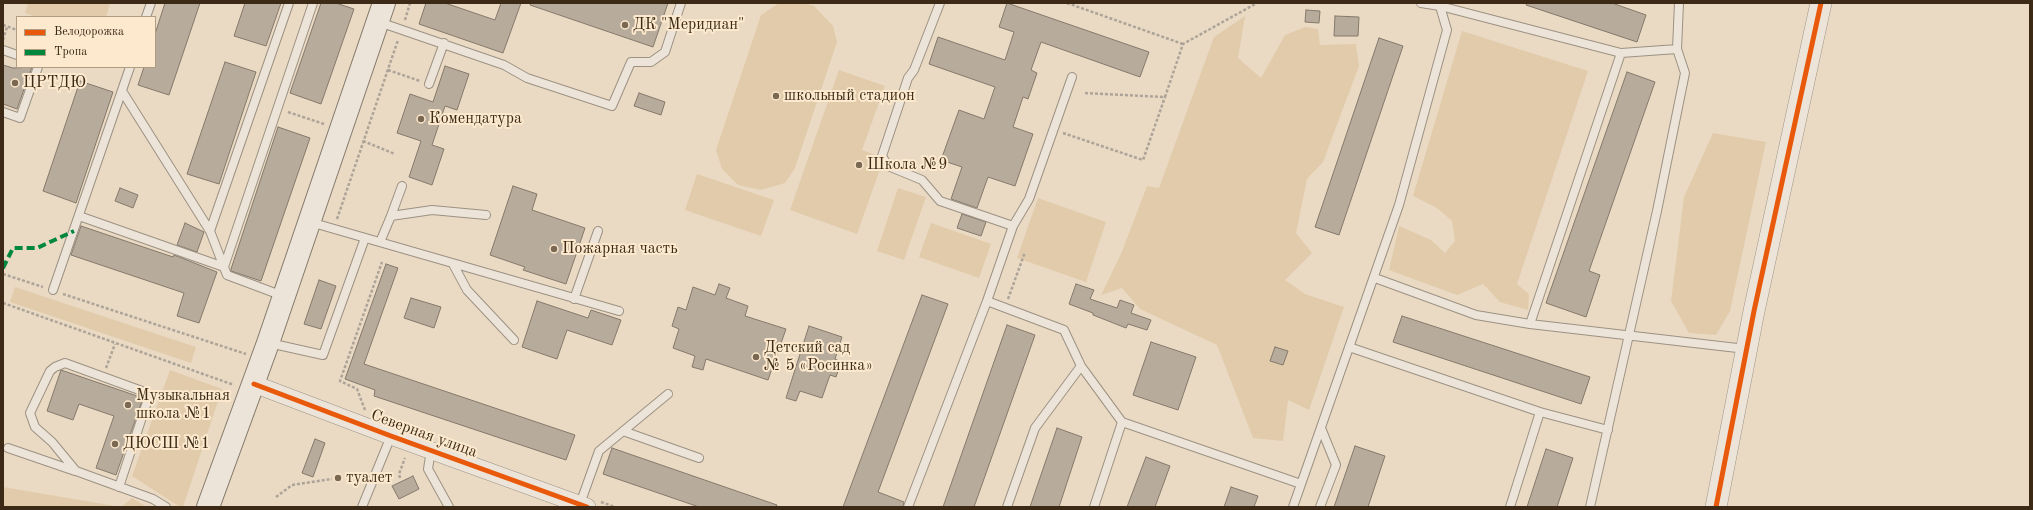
<!DOCTYPE html>
<html>
<head>
<meta charset="utf-8">
<style>
  body { margin:0 }
  #map { position:relative; width:2033px; height:510px; overflow:hidden; background:#eadac3; font-family:"Old Standard TT",serif }
  canvas { display:block }
  .frame { position:absolute; inset:0; border:4px solid #3d2a16; pointer-events:none }
  .legend { position:absolute; left:16px; top:16px; width:140px; height:52px; box-sizing:border-box; background:#fce9ce; border:1px solid #b09d84; margin:0; padding:5px 7px; list-style:none; font-size:12px; color:#3d2a16 }
  .legend li { display:flex; align-items:center; gap:8px; height:20px }
  .legend b { width:20px; border:1px solid #b09d84 }
</style>
</head>
<body>
<div id="map">
<canvas width="2033" height="510"></canvas>
<div class="frame"></div>
<ul class="legend">
<li><b style="height:5px;background:#e8590c"></b>Велодорожка</li>
<li><b style="height:5px;background:#00873e"></b>Тропа</li>
</ul>
</div>
<script>
const ctx = document.querySelector('canvas').getContext('2d');
ctx.lineJoin = 'round';
function fill(path, color) {
  ctx.fillStyle = color;
  ctx.fill(path, 'evenodd');
}
function shape(rows) {
  const path = new Path2D();
  for (const r of rows) {
    path.moveTo(r[0], r[1]);
    for (let i = 2; i < r.length; i += 2) path.lineTo(r[i], r[i + 1]);
  }
  return path;
}
function trace(path, color, width, dash) {
  ctx.strokeStyle = color;
  ctx.lineWidth = width;
  ctx.lineCap = dash ? 'butt' : 'round';
  ctx.setLineDash(dash || []);
  ctx.stroke(path);
}
function label(font, color, halo, rows, align = 'center') {
  ctx.font = font + ' "Old Standard TT",serif';
  ctx.lineWidth = 4;
  ctx.setLineDash([]);
  ctx.textBaseline = 'middle';
  ctx.strokeStyle = halo;
  ctx.fillStyle = color;
  for (const [text, x, y, turn = 0] of rows) {
    ctx.save();
    ctx.translate(x, y);
    ctx.rotate((+turn || 0) * Math.PI / 180);
    ctx.textAlign = isNaN(turn) ? turn : align;
    if (halo) ctx.strokeText(text, 0, 0);
    ctx.fillText(text, 0, 0);
    ctx.restore();
  }
}
fill(shape([
  [28,3,110,3,106,17,37,17,25,13],
  [779,3,804,3,814,6,833,26,837,42,795,168,785,183,761,190,738,185,722,169,716,150,761,15],
  [1245,16,1238,58,1261,78,1285,35,1305,27,1318,29,1320,45,1356,44,1359,66,1323,162,1307,179,1296,233,1312,253,1285,280,1305,294,1344,307,1309,410,1288,400,1283,441,1253,438,1217,345,1140,309,1122,288,1101,295,1121,254,1147,186,1159,188,1214,37],
  [1462,31,1588,71,1517,284,1529,294,1528,310,1500,302,1483,284,1457,295,1389,270,1399,226,1431,240,1445,253,1455,241,1452,221,1437,208,1413,196],
  [839,70,885,86,862,150,884,158,857,234,790,210],
  [1713,133,1766,142,1730,311,1716,335,1689,333,1671,301,1684,197],
  [697,174,774,200,761,236,685,210],
  [898,188,926,197,904,260,877,251],
  [1038,198,1106,222,1086,282,1017,258],
  [931,223,991,244,979,278,919,257],
  [15,287,196,347,191,363,10,302],
  [170,370,222,389,183,507,180,507,132,476],
  [3,487,121,507,132,498,147,507,3,507]
]), '#e1cbab');
const building = shape([
  [165,3,200,3,169,95,138,85,144,67,155,67,155,34,165,3],
  [245,3,281,3,266,46,234,36,245,3],
  [321,3,336,3,354,9,321,104,290,93,321,3],
  [426,3,445,3,495,20,501,3,521,3,503,53,419,24,426,3],
  [531,3,668,3,653,47,530,5,531,3],
  [1007,3,1149,52,1140,77,1041,42,1031,70,1037,73,1028,99,1023,97,1013,127,1033,134,1015,186,988,177,977,208,951,199,962,167,941,160,959,110,984,119,995,87,929,64,938,37,1005,60,1014,32,999,27,1007,3],
  [1527,3,1612,3,1646,15,1637,42,1526,5,1527,3],
  [1306,10,1320,11,1319,23,1305,22,1306,10],
  [1335,16,1359,17,1358,36,1334,36,1335,16],
  [1379,38,1403,46,1339,235,1315,227,1379,38],
  [225,62,256,72,219,184,187,174,225,62],
  [3,65,13,68,32,67,17,109,3,104,3,65],
  [445,66,469,74,457,110,445,106,432,145,444,149,432,185,409,177,421,141,397,133,410,94,433,102,445,66],
  [1627,72,1655,82,1589,271,1600,275,1586,317,1546,303,1627,72],
  [80,81,113,92,76,203,43,191,80,81],
  [639,93,665,102,661,115,634,106,639,93],
  [278,127,310,138,261,281,231,271,231,269,278,127],
  [513,186,537,194,532,210,585,228,566,284,523,270,525,267,490,255,513,186],
  [120,188,138,195,133,208,115,201,120,188],
  [962,214,986,222,981,236,957,228,962,214],
  [185,223,204,232,197,252,177,245,185,223],
  [81,226,173,257,174,255,217,272,199,323,177,316,184,293,71,255,81,226],
  [386,264,398,268,364,364,575,435,566,460,374,396,375,390,345,379,386,264],
  [319,280,336,286,321,329,304,324,319,280],
  [719,284,730,288,726,298,748,306,745,316,786,329,768,380,706,359,703,370,692,367,695,356,673,348,679,329,672,326,678,307,686,310,693,287,715,295,719,284],
  [1076,284,1094,290,1090,299,1117,308,1120,300,1134,305,1131,313,1151,320,1147,330,1128,324,1126,328,1093,315,1093,313,1069,304,1076,284],
  [922,295,948,304,878,492,904,502,903,507,843,507,922,295],
  [411,298,441,307,434,328,404,318,411,298],
  [537,301,588,318,591,310,621,320,612,345,567,330,557,359,522,347,537,301],
  [1402,316,1590,377,1581,404,1393,342,1402,316],
  [1007,325,1035,335,974,507,943,507,1007,325],
  [809,326,842,337,835,359,841,362,836,377,830,375,822,398,800,391,796,401,786,398,809,326],
  [1151,342,1196,357,1178,410,1133,395,1151,342],
  [1275,347,1288,351,1283,365,1270,361,1275,347],
  [61,370,143,398,116,475,96,468,114,416,79,404,73,420,47,411,61,370],
  [1057,428,1082,437,1059,507,1030,507,1057,428],
  [315,439,325,443,313,477,302,473,315,439],
  [1355,446,1385,456,1368,507,1334,507,1355,446],
  [612,448,777,505,776,507,699,507,603,474,612,448],
  [1546,449,1573,458,1557,507,1527,507,1546,449],
  [1146,457,1170,466,1155,507,1127,507,1146,457],
  [413,476,419,489,399,499,392,486,413,476],
  [1231,487,1258,496,1254,507,1224,507,1231,487]
]);
fill(building, '#b7ab9b');
trace(building, '#84796b', 1);
const service = shape([
  [940,3,914,70,908,78,882,156,888,166,922,180,940,201,1013,226],
  [1421,3,1440,6,1621,53,1677,49],
  [146,17,151,3],
  [379,22,504,65,527,78,612,106,631,62,651,62,665,52,681,3],
  [3,50,17,55],
  [429,84,444,43],
  [122,91,210,231,227,275,283,296],
  [3,112,20,118,38,67],
  [79,216,224,267],
  [391,216,402,186],
  [310,222,619,311],
  [210,231,289,3],
  [380,242,391,216,432,210,486,215],
  [453,264,467,290,514,340],
  [224,267,313,3],
  [1375,278,1476,315,1530,324,1621,53],
  [53,290,130,67],
  [574,299,598,231],
  [987,301,1013,226,1029,199,1072,77],
  [1530,324,1746,349],
  [269,343,323,355,365,238],
  [1349,347,1540,412],
  [623,431,699,458],
  [8,448,75,471],
  [431,450,428,469,449,507],
  [119,487,149,396,142,391,65,363,55,367,50,371,30,413,35,427,52,442,76,471,153,499,166,507],
  [580,504,599,451,668,394],
  [362,507,391,436],
  [908,507,987,301,1064,330,1081,366,1122,422,1301,484],
  [1007,507,1035,428,1081,366],
  [1094,507,1122,422],
  [1293,507,1399,205,1447,30,1439,3],
  [1320,507,1336,465,1321,428],
  [1510,507,1540,412,1608,430],
  [1590,507,1657,211,1685,73,1677,49,1679,3]
]);
const minor = shape([
  [254,384,391,436,587,507]
]);
const tertiary = shape([
  [1716,507,1754,311,1821,3]
]);
const secondary = shape([
  [208,507,268,343,384,3]
]);
trace(service, '#9c9182', 10);
trace(minor, '#9c9182', 18);
trace(tertiary, '#9c9182', 22);
trace(secondary, '#84796b', 24);
trace(shape([
  [1067,3,1183,44],
  [405,20,410,3],
  [3,25,17,30],
  [3,40,7,27],
  [388,70,420,81],
  [1085,93,1165,97,1183,44,1257,3],
  [288,112,324,124],
  [1063,133,1143,160,1165,97],
  [363,141,395,154],
  [337,219,398,40],
  [3,274,43,287],
  [63,294,246,354],
  [1008,299,1025,252],
  [3,303,234,385],
  [106,368,115,344],
  [365,410,357,389,340,381,382,262],
  [400,478,399,474,405,458],
  [276,497,292,485,332,479],
  [601,502,615,507]
]), '#ada499', 2.5, [3, 2]);
trace(service, '#ede4d9', 8);
trace(minor, '#ede4d9', 17);
trace(tertiary, '#ede4d9', 21);
trace(secondary, '#ede4d9', 22);
trace(shape([
  [3,268,13,248,37,248,74,231]
]), '#00873e', 4, [8, 4]);
trace(shape([
  [254,384,391,436,587,507],
  [1716,507,1754,311,1821,3]
]), '#e8590c', 5);
for (const [x, y, r, color] of [
  [625,25,4,"#7a6853"],
  [15,83,4,"#7a6853"],
  [776,96,4,"#7a6853"],
  [421,119,4,"#7a6853"],
  [859,165,4,"#7a6853"],
  [554,249,4,"#7a6853"],
  [756,357,4,"#7a6853"],
  [128,405,4,"#7a6853"],
  [115,444,4,"#7a6853"],
  [338,478,4,"#7a6853"]
]) {
  const dot = new Path2D();
  dot.arc(x, y, r, 0, 2 * Math.PI);
  ctx.fillStyle = color;
  ctx.fill(dot);
  trace(dot, '#fce9ce', 1.5);
}
label('16px', '#3d2a16', '#fce9ce', [
  ["ДК \"Меридиан\"",633,25],
  ["ЦРТДЮ",23,83],
  ["школьный стадион",784,96],
  ["Комендатура",429,119],
  ["Школа №9",867,165],
  ["Пожарная часть",562,249],
  ["Детский сад",764,348],
  ["№ 5 «Росинка»",764,366],
  ["Музыкальная",136,396],
  ["школа №1",136,414],
  ["ДЮСШ №1",123,444],
  ["туалет",346,478]
], 'left');
label('16px', '#3d2a16', '#fce9ce', [
  ["Северная улица",424,434,20]
]);
</script>
</body>
</html>
